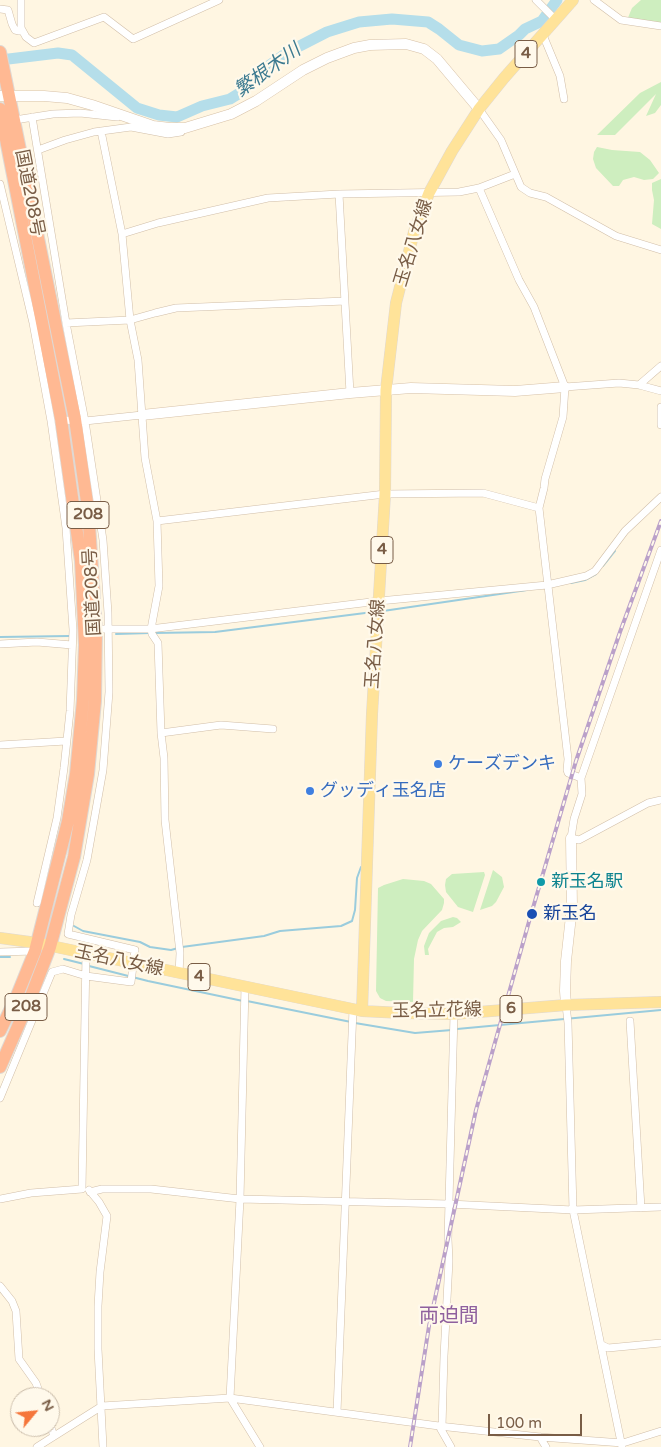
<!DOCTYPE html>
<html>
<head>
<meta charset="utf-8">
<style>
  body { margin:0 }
  #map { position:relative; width:661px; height:1447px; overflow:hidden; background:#fff6e2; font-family:"Varela Round",sans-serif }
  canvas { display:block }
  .north { position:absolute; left:10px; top:1387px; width:50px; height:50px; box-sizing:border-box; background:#fff9eb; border:1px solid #c9bba9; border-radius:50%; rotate:62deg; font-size:14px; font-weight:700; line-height:20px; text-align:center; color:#795d46 }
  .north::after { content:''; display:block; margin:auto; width:18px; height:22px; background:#f5763b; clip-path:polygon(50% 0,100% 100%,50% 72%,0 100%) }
  .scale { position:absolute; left:488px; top:1414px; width:94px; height:22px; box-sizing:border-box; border:2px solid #795d46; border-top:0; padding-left:6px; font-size:15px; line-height:18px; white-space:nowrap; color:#795d46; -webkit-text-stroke:4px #fff9eb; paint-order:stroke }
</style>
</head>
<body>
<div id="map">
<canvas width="661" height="1447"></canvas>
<div class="north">N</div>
<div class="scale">100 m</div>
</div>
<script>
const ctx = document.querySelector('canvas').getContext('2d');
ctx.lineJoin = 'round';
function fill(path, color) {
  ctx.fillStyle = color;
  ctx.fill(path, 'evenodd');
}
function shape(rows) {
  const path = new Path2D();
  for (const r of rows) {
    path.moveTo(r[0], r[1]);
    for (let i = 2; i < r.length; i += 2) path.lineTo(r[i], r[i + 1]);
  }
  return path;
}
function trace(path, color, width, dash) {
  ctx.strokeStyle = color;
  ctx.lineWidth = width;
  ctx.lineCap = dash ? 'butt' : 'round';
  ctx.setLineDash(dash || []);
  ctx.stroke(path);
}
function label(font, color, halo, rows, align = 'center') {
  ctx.font = font + ' "Varela Round","Noto Sans JP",sans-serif';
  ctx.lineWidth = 4.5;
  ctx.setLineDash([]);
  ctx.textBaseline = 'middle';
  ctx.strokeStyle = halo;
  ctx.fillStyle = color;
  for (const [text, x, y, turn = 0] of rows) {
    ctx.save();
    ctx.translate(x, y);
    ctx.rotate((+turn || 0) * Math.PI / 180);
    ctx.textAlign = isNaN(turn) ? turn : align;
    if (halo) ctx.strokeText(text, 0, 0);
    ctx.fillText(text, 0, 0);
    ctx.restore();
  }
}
fill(shape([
  [641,0,661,0,661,26,627,20,632,8],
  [661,82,661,105,655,113,646,116,656,94,615,135,597,135,640,93],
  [597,147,612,150,640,152,650,160,659,173,653,179,644,180,634,177,623,180,619,186,613,186,596,168,593,159,594,152],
  [661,179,661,229,652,224,654,200,652,190,652,183],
  [493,870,502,877,504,887,496,902,492,906,480,910],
  [484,872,485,875,473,912,458,907,446,892,445,885,446,879,452,874],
  [403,879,424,881,431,884,444,899,444,903,442,910,422,931,418,940,414,959,413,1002,386,1001,380,998,376,991,378,888,384,885],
  [453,917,457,918,461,922,453,927,444,928,437,932,428,949,429,955,425,955,424,946,429,933,441,921]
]), '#ceeebf');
trace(shape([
  [603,566,615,551],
  [571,583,585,580,596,574],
  [383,611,527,590],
  [154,633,215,632,373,612],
  [116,634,150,633],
  [0,637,69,636],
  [74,926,83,931,140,942,150,947,171,950,178,948],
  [182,947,264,936,280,931,341,926,352,921,355,910,357,878,361,867],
  [0,957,10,957],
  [64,959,84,964],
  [89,966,148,981,243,1001],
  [247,1001,351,1022],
  [355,1023,415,1033,452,1030],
  [457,1029,661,1010]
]), '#9accdd', 2);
trace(shape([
  [0,60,58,53,72,55,137,108,159,115,177,117,202,106,230,99,243,91,260,72,288,52,327,32,359,22,392,19,428,22,439,29,459,45,482,51,499,49,519,35,525,29,542,21,557,0]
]), '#b5deea', 11);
const street = shape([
  [21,0,21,28,26,37,34,43,104,17,133,39,219,0],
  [536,0,556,20],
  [594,0,621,20,661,26],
  [0,9,8,10,12,24,15,30,19,31,21,28],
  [543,35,560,76,564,99],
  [479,109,501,140,521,187,530,193,546,197,616,236,661,250],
  [21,119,53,114,80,113,117,117],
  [101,131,122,234,130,320,138,360,145,458,157,521,159,586,151,629,152,634,158,643,161,733,221,725,273,729],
  [38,150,65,140,94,132,131,127,168,134,181,132],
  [0,184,33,323,51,421,66,528,73,630,70,711,64,768,57,818,37,903],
  [479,188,519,280,534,307,565,387,563,417,545,479,544,488,539,508,568,759,567,770,568,773,581,778],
  [339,194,350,393],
  [122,234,158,223,268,198,339,194,459,192,479,188,515,174],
  [66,323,130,320,155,313,176,308,345,301],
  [639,385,661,366],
  [565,387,619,383,639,385,661,391],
  [661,407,661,425],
  [59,420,85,421,142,415],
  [157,521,385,494,483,493,539,508],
  [661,550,581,778,582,794,574,819,571,838,579,840,648,803,661,800],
  [104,629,150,629,379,601,547,585,586,576,595,571,625,531,661,497],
  [0,644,37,642,72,645],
  [161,733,164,758,165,820,180,953,179,974],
  [0,745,66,741],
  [0,952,35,951],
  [245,986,240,1199,230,1398,260,1447],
  [566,1005,568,1023,573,1210,622,1447],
  [630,1021,641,1208],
  [0,1098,52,972,63,969,86,976,131,982,135,950,68,934,71,915,87,860,103,770,109,692,108,613,103,540,85,421,66,323,32,117],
  [89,1190,99,1202,107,1216,100,1272,98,1306,98,1349,103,1447],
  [90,1192,102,1189,151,1189,240,1199,449,1204,573,1210,661,1207],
  [0,1199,31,1193,82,1189,86,954],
  [0,1286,12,1301,16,1311,19,1359,36,1383,41,1397],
  [602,1345,608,1348,661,1343],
  [337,1412,353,1009],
  [50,1425,54,1436],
  [439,1426,451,1447],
  [442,1427,444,1356,449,1261,448,1239,454,1014],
  [540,1437,546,1447],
  [37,1447,102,1406,230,1398,439,1426,540,1437,623,1443,661,1431]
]);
const secondary = shape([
  [0,96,44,96,67,98,92,105,153,126,170,128,185,128,231,114,256,101,303,70,327,58,354,48,370,45,406,44,424,49,437,59,479,109],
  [142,415,350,393,411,388,515,391,565,387],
  [566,1005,565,991,566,961,572,907,571,838]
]);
const primary = shape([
  [0,938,37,943,362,1011,402,1013,454,1014,566,1005,661,1002],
  [362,1011,372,714,385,494,386,390,396,303,414,232,429,193,452,151,479,109,504,78,573,0]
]);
const highway = shape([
  [0,52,75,419,88,509,96,629,95,701,88,774,74,857,50,947,30,999,0,1067],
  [0,109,61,419,81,561,85,645,83,700,76,774,68,821,35,951,16,998,0,1031]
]);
trace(street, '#d1bea8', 8);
trace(secondary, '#d7c1a7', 11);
trace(primary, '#dfd8d3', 12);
trace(highway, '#dfd8d3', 14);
trace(street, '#fff', 7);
trace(secondary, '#fff', 10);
trace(primary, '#ffe399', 11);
trace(highway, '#ffb993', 12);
const rail = shape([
  [410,1447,429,1326,476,1110,530,918,576,761,620,632,661,521]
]);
trace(rail, '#baa0c9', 4);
trace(rail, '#fff9eb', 2, [5.5]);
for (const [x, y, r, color] of [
  [438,764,5,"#3f7fe0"],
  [310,791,5,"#3f7fe0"],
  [541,882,5,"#0f9aa8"],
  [532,914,6,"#1a4fb4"]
]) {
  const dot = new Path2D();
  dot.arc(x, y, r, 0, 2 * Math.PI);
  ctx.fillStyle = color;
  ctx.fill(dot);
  trace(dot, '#fff9eb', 2);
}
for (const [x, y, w] of [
  [526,54,22],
  [88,515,42],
  [382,550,22],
  [199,977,22],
  [26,1007,42],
  [511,1009,22]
]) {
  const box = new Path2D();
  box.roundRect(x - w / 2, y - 13.5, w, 27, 4);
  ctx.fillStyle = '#fff9eb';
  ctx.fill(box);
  trace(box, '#795d46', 1);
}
label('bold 16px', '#795d46', null, [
  ["4",526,54],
  ["208",88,515],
  ["4",382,550],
  ["4",199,977],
  ["208",26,1007],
  ["6",511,1009]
]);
label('18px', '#795d46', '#fff9eb', [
  ["国道208号",29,193,79],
  ["玉名八女線",414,243,-73],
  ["国道208号",93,592,-93],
  ["玉名八女線",376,644,-86],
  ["玉名八女線",119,961,12],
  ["玉名立花線",437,1011,-1]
]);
label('18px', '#366cbe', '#fff9eb', [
  ["ケーズデンキ",448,764],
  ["グッディ玉名店",320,791]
], 'left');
label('18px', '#0d838f', '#fff9eb', [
  ["新玉名駅",551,882]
], 'left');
label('18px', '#164399', '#fff9eb', [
  ["新玉名",543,914]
], 'left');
label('italic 19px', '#3c7a90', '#fff9eb', [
  ["繁根木川",268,71,-36]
]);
label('20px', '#8f609e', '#fff9eb', [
  ["両迫間",449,1317]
]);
</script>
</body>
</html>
